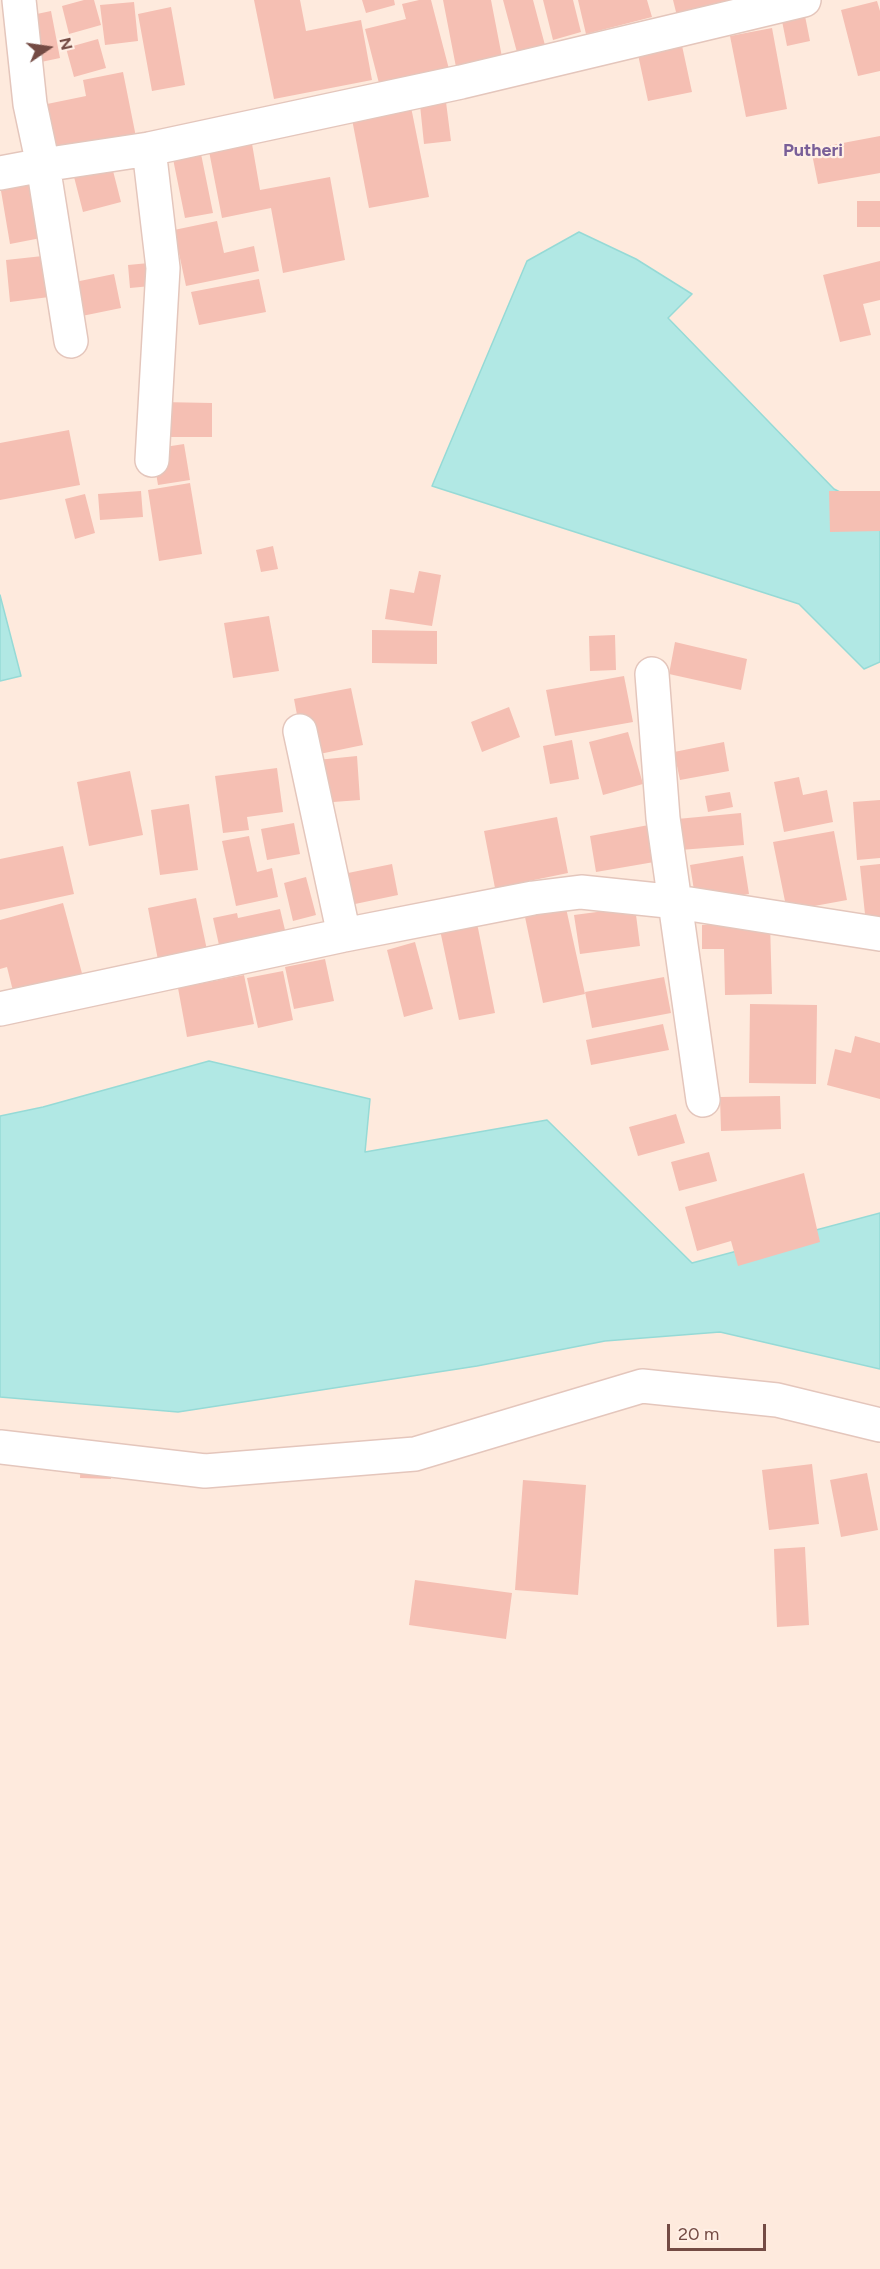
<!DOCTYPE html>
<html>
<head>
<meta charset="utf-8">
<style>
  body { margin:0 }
  #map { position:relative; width:880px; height:2269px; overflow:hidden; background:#feeadd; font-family:Figtree,sans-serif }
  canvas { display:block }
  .north { position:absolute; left:18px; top:18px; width:60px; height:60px; -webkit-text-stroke:4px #ffefe5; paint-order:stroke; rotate:77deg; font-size:16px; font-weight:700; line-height:24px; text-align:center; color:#744b44 }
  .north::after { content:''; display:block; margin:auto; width:21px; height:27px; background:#744b44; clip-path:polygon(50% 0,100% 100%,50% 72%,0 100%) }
  .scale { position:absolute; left:667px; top:2224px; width:99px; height:27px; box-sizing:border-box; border:3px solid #744b44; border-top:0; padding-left:8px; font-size:18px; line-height:21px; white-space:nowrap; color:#744b44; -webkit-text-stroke:4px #ffefe5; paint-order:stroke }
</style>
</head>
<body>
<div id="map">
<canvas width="880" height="2269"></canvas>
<div class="north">N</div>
<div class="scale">20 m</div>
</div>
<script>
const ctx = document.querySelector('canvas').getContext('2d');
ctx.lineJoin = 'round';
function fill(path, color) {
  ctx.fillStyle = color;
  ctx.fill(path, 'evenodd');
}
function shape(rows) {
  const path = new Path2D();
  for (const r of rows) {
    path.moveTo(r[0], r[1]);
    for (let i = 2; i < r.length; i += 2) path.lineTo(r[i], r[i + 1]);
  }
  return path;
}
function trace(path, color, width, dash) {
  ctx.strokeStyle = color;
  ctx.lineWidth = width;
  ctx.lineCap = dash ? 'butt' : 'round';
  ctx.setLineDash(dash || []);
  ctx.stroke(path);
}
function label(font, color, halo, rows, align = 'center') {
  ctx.font = font + ' Figtree,sans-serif';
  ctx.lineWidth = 4.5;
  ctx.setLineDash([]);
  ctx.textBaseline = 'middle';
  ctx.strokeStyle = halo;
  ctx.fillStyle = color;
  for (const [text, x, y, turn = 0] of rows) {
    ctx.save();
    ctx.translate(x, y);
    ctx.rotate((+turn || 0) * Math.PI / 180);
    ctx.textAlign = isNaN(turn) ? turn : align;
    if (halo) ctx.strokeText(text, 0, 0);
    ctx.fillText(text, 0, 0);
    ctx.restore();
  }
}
const water = shape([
  [579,232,636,259,692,294,668,318,834,489,880,512,880,662,864,669,799,604,432,486,527,261,579,232],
  [0,595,21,676,0,681,0,595],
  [209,1061,370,1099,365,1152,547,1120,692,1263,880,1213,880,1369,720,1332,605,1341,477,1366,178,1412,0,1397,0,1116,43,1107,209,1061]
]);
fill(water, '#b1e8e4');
trace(water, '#96dad6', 1.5);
fill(shape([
  [84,0,94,0,101,25,69,34,62,6],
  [254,0,300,0,306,31,361,20,372,80,274,99],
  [362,0,394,0,395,5,366,13],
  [419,0,431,0,450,73,381,91,365,29,406,19,402,4],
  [443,0,491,0,502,57,456,67],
  [503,0,533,0,546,49,518,56],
  [543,0,573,0,581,32,553,40],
  [578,0,647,0,652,17,586,34],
  [673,0,729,0,730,2,677,16],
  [802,1,810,41,787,46,779,6],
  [877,1,880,11,880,71,858,76,841,10],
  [134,2,138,41,105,45,100,5],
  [171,7,185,85,152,91,138,14],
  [51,11,60,58,41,62,32,15],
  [772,28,787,109,746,117,730,36],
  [98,39,106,68,74,77,66,48],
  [681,41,692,92,648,101,637,50],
  [123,72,136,137,56,153,47,104,86,96,83,80],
  [410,102,429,197,369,208,351,114],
  [446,102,451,141,424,144,420,105],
  [880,136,880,173,818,184,811,149],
  [251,138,260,190,330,177,345,260,283,273,271,208,222,218,208,146],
  [200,149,213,213,185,218,172,154],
  [111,163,121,202,83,212,73,173],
  [34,178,46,237,10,244,0,185],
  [857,201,880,201,880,227,857,227],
  [217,221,224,253,254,246,259,271,186,286,174,230],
  [52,255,57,296,10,302,6,260],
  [880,261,880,300,863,304,871,335,840,342,823,275],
  [149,263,151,286,130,288,128,265],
  [114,274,121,308,77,317,70,283],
  [259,279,266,312,199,325,191,292],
  [161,402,212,403,212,437,161,437],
  [69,430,80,485,0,500,0,443],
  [184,444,190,480,158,485,152,449],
  [190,483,202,554,159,561,148,490],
  [141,491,143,517,100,520,98,494],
  [829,491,880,491,880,531,830,532],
  [85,494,95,533,75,539,65,499],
  [273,546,278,569,261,572,256,550],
  [419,571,441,575,432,626,385,619,390,589,414,593],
  [269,616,279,671,233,678,224,623],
  [372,630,437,631,437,664,372,663],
  [615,635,616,670,590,671,589,636],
  [675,642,747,659,741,690,669,674],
  [624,676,633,722,555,736,546,690],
  [351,688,363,745,305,757,294,699],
  [509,707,520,737,482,752,471,722],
  [628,732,643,784,603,795,589,742],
  [572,740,579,779,550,784,543,746],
  [724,742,729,771,680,780,674,752],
  [357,756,360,800,320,803,317,760],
  [277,768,283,812,247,817,249,830,223,833,215,776],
  [130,771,143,835,89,846,77,782],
  [799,777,803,795,827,790,833,822,784,832,774,782],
  [730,792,733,807,708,812,705,796],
  [880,800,880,858,857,860,853,802],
  [189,804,198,870,160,875,151,810],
  [741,813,744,845,680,850,677,819],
  [557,817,568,873,495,888,484,831],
  [294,823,300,854,267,860,261,829],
  [654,824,660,861,596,872,590,836],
  [834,831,847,900,787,911,773,842],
  [249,836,257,872,272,868,278,897,236,906,222,841],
  [63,846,74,894,0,910,0,859],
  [743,856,749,894,696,903,690,865],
  [392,864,398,895,355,904,348,873],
  [880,864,880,922,866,924,860,866],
  [306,877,316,915,293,921,284,883],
  [196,898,207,950,158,960,148,908],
  [63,903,83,977,14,995,7,967,0,969,0,920],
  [635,907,640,946,580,954,574,915],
  [566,908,585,994,543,1003,525,917],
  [280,909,285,930,219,945,213,918,237,913,238,918],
  [477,923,495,1013,459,1020,440,930],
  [770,923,772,994,725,995,724,949,702,949,702,925],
  [415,942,433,1009,404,1017,387,950],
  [325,959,334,1001,294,1009,285,967],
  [283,971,293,1020,258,1028,247,978],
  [244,975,254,1024,187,1037,178,988],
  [664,977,671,1013,592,1028,585,992],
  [750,1004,817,1005,816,1084,749,1083],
  [663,1024,669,1050,591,1065,586,1040],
  [855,1036,880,1043,880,1099,827,1085,835,1049,851,1053],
  [780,1096,781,1129,721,1131,720,1097],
  [676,1114,685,1143,638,1156,629,1127],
  [709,1152,717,1181,679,1191,671,1162],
  [804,1173,820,1242,738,1266,731,1241,697,1251,685,1207],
  [81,1458,112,1458,111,1479,80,1478],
  [812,1464,819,1524,769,1530,762,1470],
  [867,1473,878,1530,841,1537,830,1480],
  [523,1480,586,1485,578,1595,515,1590],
  [805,1547,809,1625,777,1627,774,1549],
  [415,1580,512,1593,506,1639,409,1625]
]), '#f5bfb3');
const minor = shape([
  [19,0,30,104,43,165,71,341],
  [149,149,163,268,152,460],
  [0,173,43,165,149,149,461,82,804,0],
  [652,674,663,818,703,1100],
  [300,731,344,935],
  [0,1009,344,935,533,898,581,892,677,902,880,934],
  [0,1447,205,1471,415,1454,642,1386,777,1400,880,1425]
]);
trace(minor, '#e4c6bc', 36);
trace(minor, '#fff', 33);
label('bold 18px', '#795f98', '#ffefe5', [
  ["Putheri",813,151]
]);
</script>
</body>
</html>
